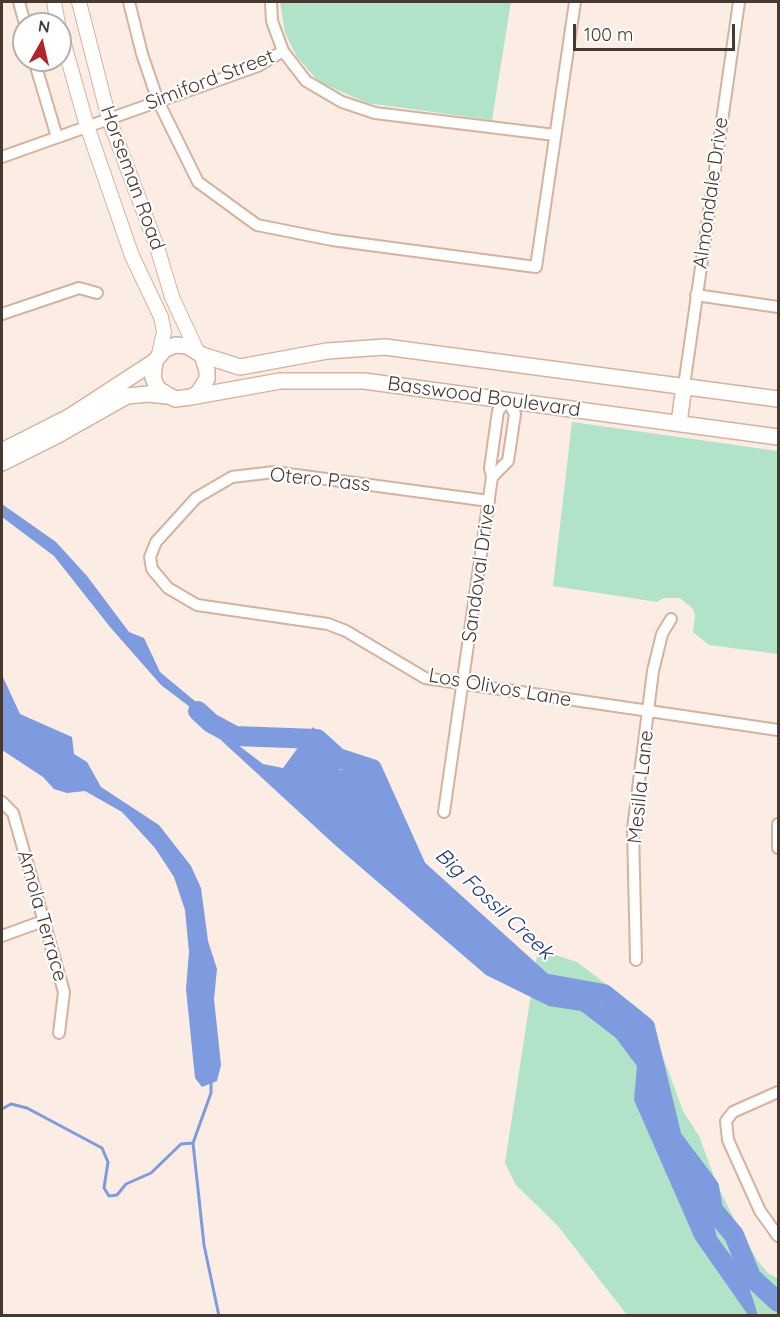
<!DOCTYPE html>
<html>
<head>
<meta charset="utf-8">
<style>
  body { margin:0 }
  #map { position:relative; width:780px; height:1317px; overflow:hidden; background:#fcede4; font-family:Quicksand,sans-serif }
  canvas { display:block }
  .frame { position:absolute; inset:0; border:3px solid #473930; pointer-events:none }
  .north { position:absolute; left:12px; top:12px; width:60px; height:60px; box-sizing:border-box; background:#fff; border:2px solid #b5b0ac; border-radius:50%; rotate:8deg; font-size:16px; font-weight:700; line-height:24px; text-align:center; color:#473930 }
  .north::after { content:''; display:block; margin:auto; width:21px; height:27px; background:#b4232b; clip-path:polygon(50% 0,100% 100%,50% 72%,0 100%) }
  .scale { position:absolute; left:573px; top:24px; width:162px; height:27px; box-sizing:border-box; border:3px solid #473930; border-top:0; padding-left:8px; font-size:18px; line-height:21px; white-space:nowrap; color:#473930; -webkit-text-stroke:4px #fff; paint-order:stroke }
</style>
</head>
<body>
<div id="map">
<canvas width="780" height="1317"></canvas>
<div class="frame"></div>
<div class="north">N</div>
<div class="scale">100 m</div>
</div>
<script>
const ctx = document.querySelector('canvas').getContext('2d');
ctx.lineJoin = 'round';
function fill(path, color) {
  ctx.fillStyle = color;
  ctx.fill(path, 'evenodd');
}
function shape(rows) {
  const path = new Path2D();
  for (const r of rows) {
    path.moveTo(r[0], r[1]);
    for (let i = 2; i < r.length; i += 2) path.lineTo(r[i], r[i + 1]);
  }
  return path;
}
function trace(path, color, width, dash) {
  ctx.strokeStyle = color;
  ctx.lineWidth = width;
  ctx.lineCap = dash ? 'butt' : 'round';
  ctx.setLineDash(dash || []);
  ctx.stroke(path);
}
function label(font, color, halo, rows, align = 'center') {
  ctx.font = font + ' Quicksand,sans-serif';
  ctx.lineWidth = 4.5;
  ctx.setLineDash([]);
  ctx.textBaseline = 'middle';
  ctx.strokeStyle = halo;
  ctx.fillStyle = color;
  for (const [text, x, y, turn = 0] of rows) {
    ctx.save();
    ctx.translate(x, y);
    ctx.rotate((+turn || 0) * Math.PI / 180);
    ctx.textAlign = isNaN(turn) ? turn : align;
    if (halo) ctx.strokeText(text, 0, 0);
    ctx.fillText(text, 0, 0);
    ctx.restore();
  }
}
fill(shape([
  [280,2,511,2,492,120,367,103,319,82,297,57,285,33],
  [572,422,778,451,778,654,709,645,693,632,695,616,693,609,680,598,664,598,657,602,553,586],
  [538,949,577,962,648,1016,683,1111,699,1136,716,1182,736,1223,757,1260,768,1273,778,1279,778,1315,627,1315,557,1225,516,1185,505,1163]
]), '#b1e3c8');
fill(shape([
  [2,504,56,542,87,576,129,632,144,638,160,672,196,702,238,745,263,764,283,768,313,727,323,737,327,750,340,770,366,771,370,787,385,805,427,877,489,947,547,992,590,998,640,1028,648,1046,668,1136,686,1172,706,1198,717,1237,745,1275,758,1315,748,1315,695,1239,634,1100,637,1066,616,1038,581,1011,549,1006,486,975,336,846,223,742,190,707,161,685,110,627,54,556,2,517],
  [2,675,20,714,72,737,74,754,87,762,101,787,159,825,191,866,201,888,208,941,217,969,214,999,221,1065,217,1081,202,1087,195,1078,186,989,189,952,185,910,174,877,155,848,122,812,85,791,67,793,54,789,43,777,2,750]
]), '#7d9bde');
trace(shape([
  [211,1080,211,1093,193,1143,204,1245,219,1316],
  [2,1109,11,1104,27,1108,102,1148,108,1162,104,1188,109,1196,117,1195,126,1184,151,1173,181,1144,193,1143]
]), '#7d9bde', 3);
trace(shape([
  [198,711,211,723,235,736,317,739,338,758,372,769,417,869,543,983,604,994,645,1027,672,1138,709,1187,713,1210,734,1235,751,1277,778,1302]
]), '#7d9bde', 20);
const minor = shape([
  [19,2,25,24],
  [129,2,142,54,158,101,198,182,257,225,332,240,536,267,575,2],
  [271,2,272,21,283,51,306,81,342,102,375,113,555,135],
  [34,60,57,137],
  [2,157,258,66,283,51],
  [696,295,778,307],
  [2,314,79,288,97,293],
  [684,386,739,2],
  [507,400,515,414,508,461,492,477,490,468,498,411,507,400],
  [489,501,274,472,232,477,196,498,156,542,150,557,152,569,168,588,197,605,328,624,346,631,425,678,778,730],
  [2,802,13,813,64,992,59,1033],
  [444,812,492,477],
  [778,824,778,848],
  [2,936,43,921],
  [636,960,633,829,653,671,662,634,671,619],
  [778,1092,733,1112,726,1121,728,1140,760,1211,778,1236]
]);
const tertiary = shape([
  [54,2,58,24],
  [79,2,109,119,157,247,172,297,197,351],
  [60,30,87,126,132,256,161,317,164,332,159,354]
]);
const secondary = shape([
  [202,355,207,371,207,379,198,393,191,397,175,399,158,389,153,378,155,361,164,350,175,345,187,346,202,355,240,367,327,351,385,347,778,399],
  [191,397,280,381,364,381,778,437],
  [679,423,684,386],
  [2,451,69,417,155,361],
  [2,463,58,435,127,396,148,394,167,396]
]);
trace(minor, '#d5b29e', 14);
trace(tertiary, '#d5b29e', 16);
trace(secondary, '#d5b29e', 18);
trace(minor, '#fff', 10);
trace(tertiary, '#fff', 14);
trace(secondary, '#fff', 15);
label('20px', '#473930', '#fff', [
  ["Simiford Street",210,80,-21],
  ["Horseman Road",132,178,70],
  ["Almondale Drive",711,193,-82],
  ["Basswood Boulevard",484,397,8],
  ["Otero Pass",320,480,6],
  ["Sandoval Drive",479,573,-82],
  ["Los Olivos Lane",500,688,10],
  ["Mesilla Lane",641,787,-84],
  ["Amola Terrace",42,916,74]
]);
label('italic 21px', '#193683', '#fff', [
  ["Big Fossil Creek",494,904,43]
]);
</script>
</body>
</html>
